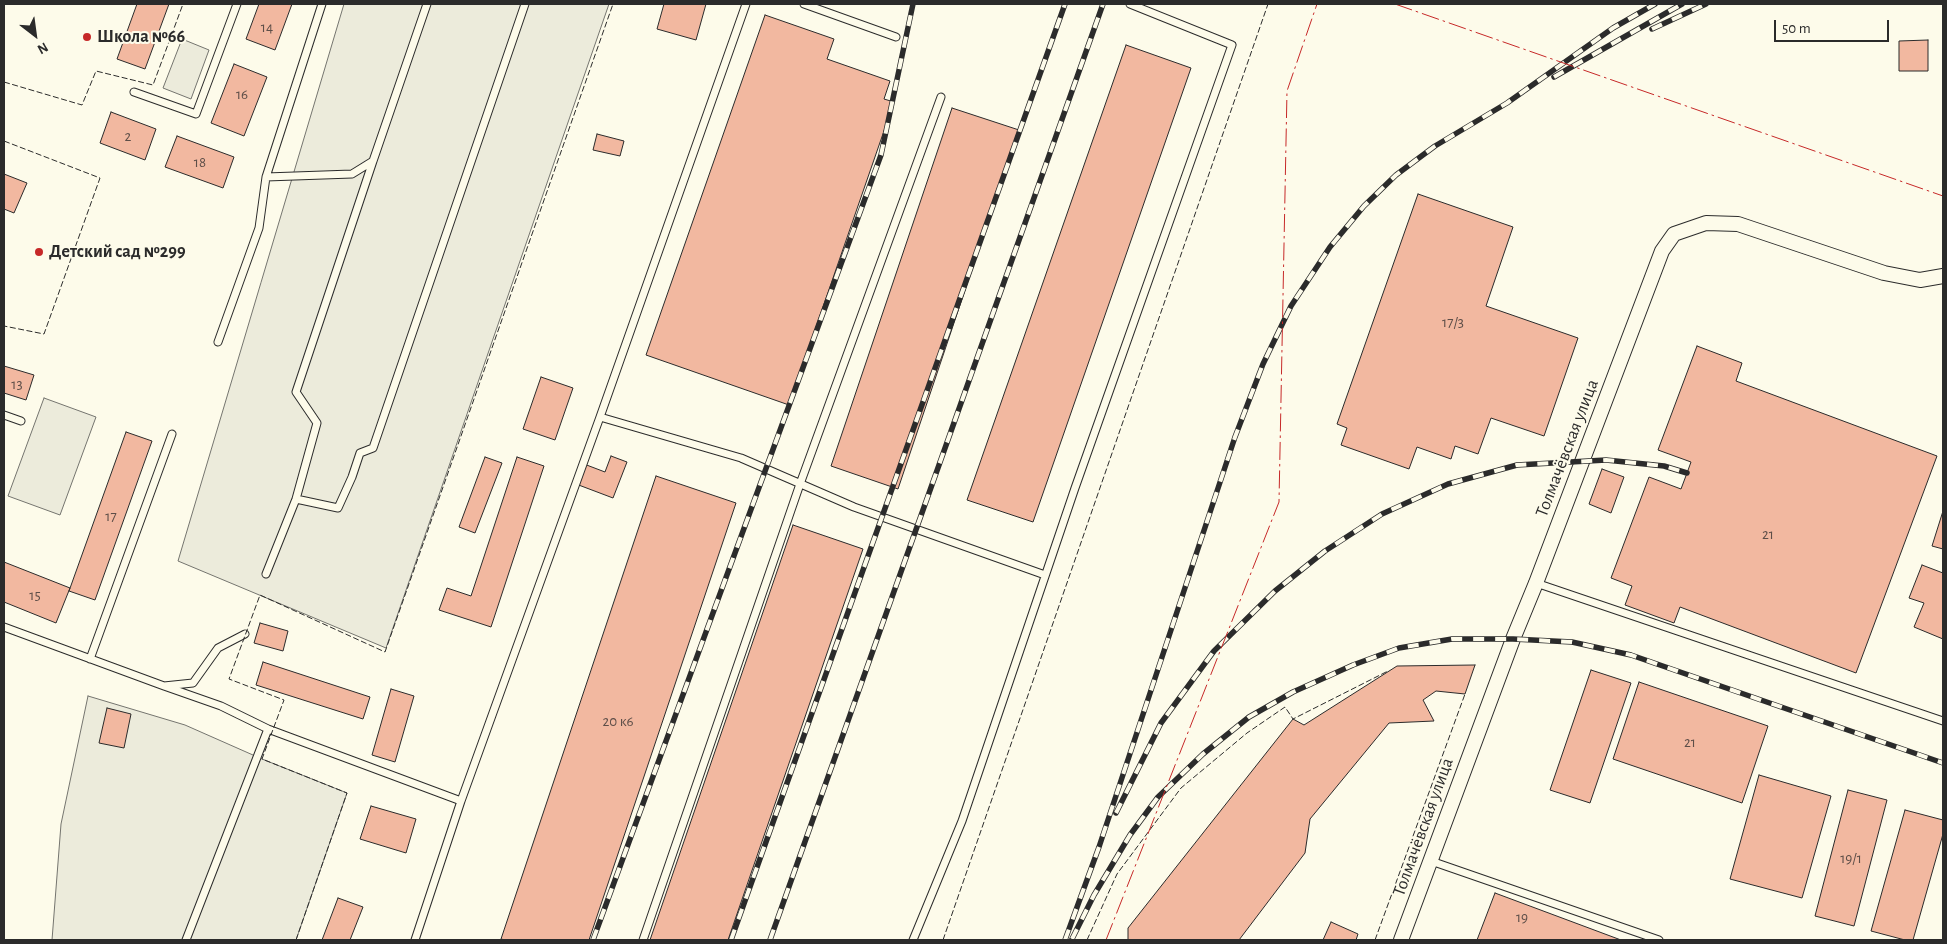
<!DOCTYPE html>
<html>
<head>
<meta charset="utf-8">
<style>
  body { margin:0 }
  #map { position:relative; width:1947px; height:944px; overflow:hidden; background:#fdfbea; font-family:"Alegreya Sans",sans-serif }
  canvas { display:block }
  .frame { position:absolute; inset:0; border:5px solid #2b2b2b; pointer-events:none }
  .north { position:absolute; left:10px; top:10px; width:50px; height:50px; -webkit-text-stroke:4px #fdfbea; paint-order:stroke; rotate:150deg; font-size:14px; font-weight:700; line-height:20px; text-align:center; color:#2b2b2b }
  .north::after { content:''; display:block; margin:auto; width:18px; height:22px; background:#2b2b2b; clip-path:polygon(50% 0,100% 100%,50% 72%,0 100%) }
  .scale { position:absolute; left:1774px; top:20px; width:115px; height:22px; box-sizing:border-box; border:2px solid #2b2b2b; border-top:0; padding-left:6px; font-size:15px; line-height:18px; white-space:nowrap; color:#2b2b2b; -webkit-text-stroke:4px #fdfbea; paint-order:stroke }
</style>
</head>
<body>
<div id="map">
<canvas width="1947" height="944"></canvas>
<div class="frame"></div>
<div class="north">N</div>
<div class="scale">50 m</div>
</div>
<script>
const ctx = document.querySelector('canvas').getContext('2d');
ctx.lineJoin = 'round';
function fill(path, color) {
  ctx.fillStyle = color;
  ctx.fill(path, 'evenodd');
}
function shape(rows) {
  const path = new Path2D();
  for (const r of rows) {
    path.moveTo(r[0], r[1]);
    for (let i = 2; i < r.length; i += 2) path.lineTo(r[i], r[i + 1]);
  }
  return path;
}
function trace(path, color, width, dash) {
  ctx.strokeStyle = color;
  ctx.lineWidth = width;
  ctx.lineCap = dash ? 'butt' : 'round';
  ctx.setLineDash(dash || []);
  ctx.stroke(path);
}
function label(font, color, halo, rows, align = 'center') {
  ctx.font = font + ' "Alegreya Sans",sans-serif';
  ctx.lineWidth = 4;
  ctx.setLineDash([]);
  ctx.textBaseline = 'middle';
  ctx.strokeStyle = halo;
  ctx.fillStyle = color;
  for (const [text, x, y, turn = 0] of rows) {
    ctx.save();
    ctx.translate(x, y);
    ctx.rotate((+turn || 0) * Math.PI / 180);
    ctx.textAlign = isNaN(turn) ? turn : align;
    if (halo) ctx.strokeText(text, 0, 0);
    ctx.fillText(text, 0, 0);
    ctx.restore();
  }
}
const green = shape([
  [344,4,609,4,386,648,178,561,344,4],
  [182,39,209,50,191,99,163,88,182,39],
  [44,398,96,417,60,515,8,496,44,398],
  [88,696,185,725,262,759,347,793,296,940,52,940,61,824,88,696]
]);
fill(green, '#ecebdb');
trace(green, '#74746e', 1);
const building = shape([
  [137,4,169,4,145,69,117,59,137,4],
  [259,4,292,4,275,50,246,39,259,4],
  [664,4,706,4,696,40,657,29,664,4],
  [765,15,834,39,827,59,890,81,884,99,894,102,789,405,646,355,765,15],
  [1928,40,1928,71,1899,71,1899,41,1928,40],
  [1126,45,1191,68,1033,522,967,500,1126,45],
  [234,64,267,77,244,136,211,123,234,64],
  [952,108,1019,130,898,489,831,466,952,108],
  [111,112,156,129,145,160,100,143,111,112],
  [597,134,624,141,620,156,593,150,597,134],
  [177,136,234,157,223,188,165,167,177,136],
  [4,174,27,183,14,213,4,209,4,174],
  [1418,194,1513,227,1486,306,1578,338,1544,436,1491,418,1478,454,1455,446,1451,459,1417,447,1409,469,1341,445,1347,428,1337,424,1418,194],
  [1697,346,1742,363,1736,381,1937,456,1856,673,1680,607,1674,623,1625,605,1632,586,1611,578,1649,477,1681,489,1687,473,1691,462,1658,450,1697,346],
  [4,366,34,375,26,400,4,393,4,366],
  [541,377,573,388,555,440,523,429,541,377],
  [126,432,152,441,95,600,69,591,126,432],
  [611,456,627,462,613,498,576,484,584,464,605,472,611,456],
  [485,457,502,463,475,533,459,527,485,457],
  [517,457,544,466,491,627,439,610,447,588,471,596,517,457],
  [1602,469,1624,477,1611,513,1589,504,1602,469],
  [656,476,736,503,589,940,505,940,501,939,656,476],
  [1943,511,1943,549,1932,546,1943,511],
  [793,525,863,549,728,940,650,940,793,525],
  [4,562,70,588,56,623,4,602,4,562],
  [1922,565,1943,573,1943,639,1914,627,1924,603,1909,598,1922,565],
  [260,623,288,631,283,651,254,643,260,623],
  [263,662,370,697,363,719,256,685,263,662],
  [1475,665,1465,694,1436,691,1423,700,1434,721,1389,723,1310,819,1305,853,1239,940,1128,940,1128,928,1293,719,1304,725,1397,666,1475,665],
  [1591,670,1631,683,1590,803,1550,790,1591,670],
  [1639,682,1768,726,1742,803,1613,759,1639,682],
  [391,689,414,696,395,762,372,755,391,689],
  [107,708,131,714,124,748,99,743,107,708],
  [1759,775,1831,796,1802,898,1730,879,1759,775],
  [1848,790,1887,800,1854,926,1815,916,1848,790],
  [371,806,416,819,406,853,360,839,371,806],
  [1905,810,1943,820,1943,834,1913,940,1905,940,1871,931,1905,810],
  [1495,893,1621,940,1477,940,1495,893],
  [338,898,363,907,350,940,322,940,338,898],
  [1331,922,1358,934,1356,940,1323,940,1331,922]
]);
fill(building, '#f2b8a0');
trace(building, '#2b2b2b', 1);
const lane = shape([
  [804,4,896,37],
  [134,92,196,114,237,4],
  [266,177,352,174,373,161,427,4],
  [218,342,259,228,266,177,322,4],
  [4,415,21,421],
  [600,417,746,4],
  [296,499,338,508,352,477,360,453,373,448,525,4],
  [266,574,296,499,317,423,296,392,373,161],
  [1536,583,1943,721],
  [4,627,164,686,193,683,218,648,245,634],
  [90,659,172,434],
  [164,686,221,706,268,729,461,801,415,940],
  [461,801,600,417,741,458,854,507,1045,575],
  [1431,861,1659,940],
  [186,940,268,729],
  [643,940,800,484,941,97],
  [913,940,962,821,1075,488,1232,45,1130,4]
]);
const street = shape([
  [1401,940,1513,639,1536,583,1662,251,1674,234,1706,223,1738,224,1884,273,1920,280,1943,276]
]);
trace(lane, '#2b2b2b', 9);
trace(street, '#2b2b2b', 16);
trace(lane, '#fdfbea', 7);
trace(street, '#fdfbea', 14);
const rail = shape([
  [1652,29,1706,4],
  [1554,77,1682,4],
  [1116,813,1161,723,1214,651,1275,591,1325,551,1382,514,1448,484,1517,465,1606,460,1664,466,1687,473],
  [1072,939,1094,895,1130,835,1158,797,1203,754,1249,717,1293,692,1353,665,1399,648,1452,639,1513,639,1572,642,1631,655,1943,763],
  [593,940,881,155,913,4],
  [731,940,1065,4],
  [770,940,1103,4],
  [1065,940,1099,847,1235,437,1263,364,1291,306,1330,247,1364,206,1396,175,1435,146,1507,103,1613,28,1655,4]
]);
trace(rail, '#2b2b2b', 5.5);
trace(rail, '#fdfbea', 4, [11]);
trace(shape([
  [4,82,82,105,96,71,153,85,183,4],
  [4,141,100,178,44,334,4,326],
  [296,940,347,793,262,759,284,700,229,679,260,595,385,652,613,4],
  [943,940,1268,4],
  [1087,940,1117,874,1181,788,1247,733,1285,707,1293,719,1388,671],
  [1375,940,1465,694]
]), '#2b2b2b', 1, [6, 2.5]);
trace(shape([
  [1395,4,1943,196],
  [1106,940,1279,502,1287,91,1317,4]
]), '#c62828', 1, [18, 4, 2.5, 4]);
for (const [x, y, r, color] of [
  [87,37,5,"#c62828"],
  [39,252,5,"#c62828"]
]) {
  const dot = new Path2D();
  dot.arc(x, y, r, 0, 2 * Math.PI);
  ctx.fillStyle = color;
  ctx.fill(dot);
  trace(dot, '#fdfbea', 2);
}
label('15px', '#5d4e48', null, [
  ["14",267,27],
  ["16",242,94],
  ["2",128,136],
  ["18",200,162],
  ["17/3",1453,322],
  ["13",17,384],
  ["17",111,516],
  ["21",1768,534],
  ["15",35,595],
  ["20 к6",618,721],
  ["21",1690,742],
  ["19/1",1851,858],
  ["19",1522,917]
]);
label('bold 18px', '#2b2b2b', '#fdfbea', [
  ["Школа №66",97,37],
  ["Детский сад №299",49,252]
], 'left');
label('18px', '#2b2b2b', '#fdfbea', [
  ["Толмачёвская улица",1567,448,-69],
  ["Толмачёвская улица",1423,827,-70]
]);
</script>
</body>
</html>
